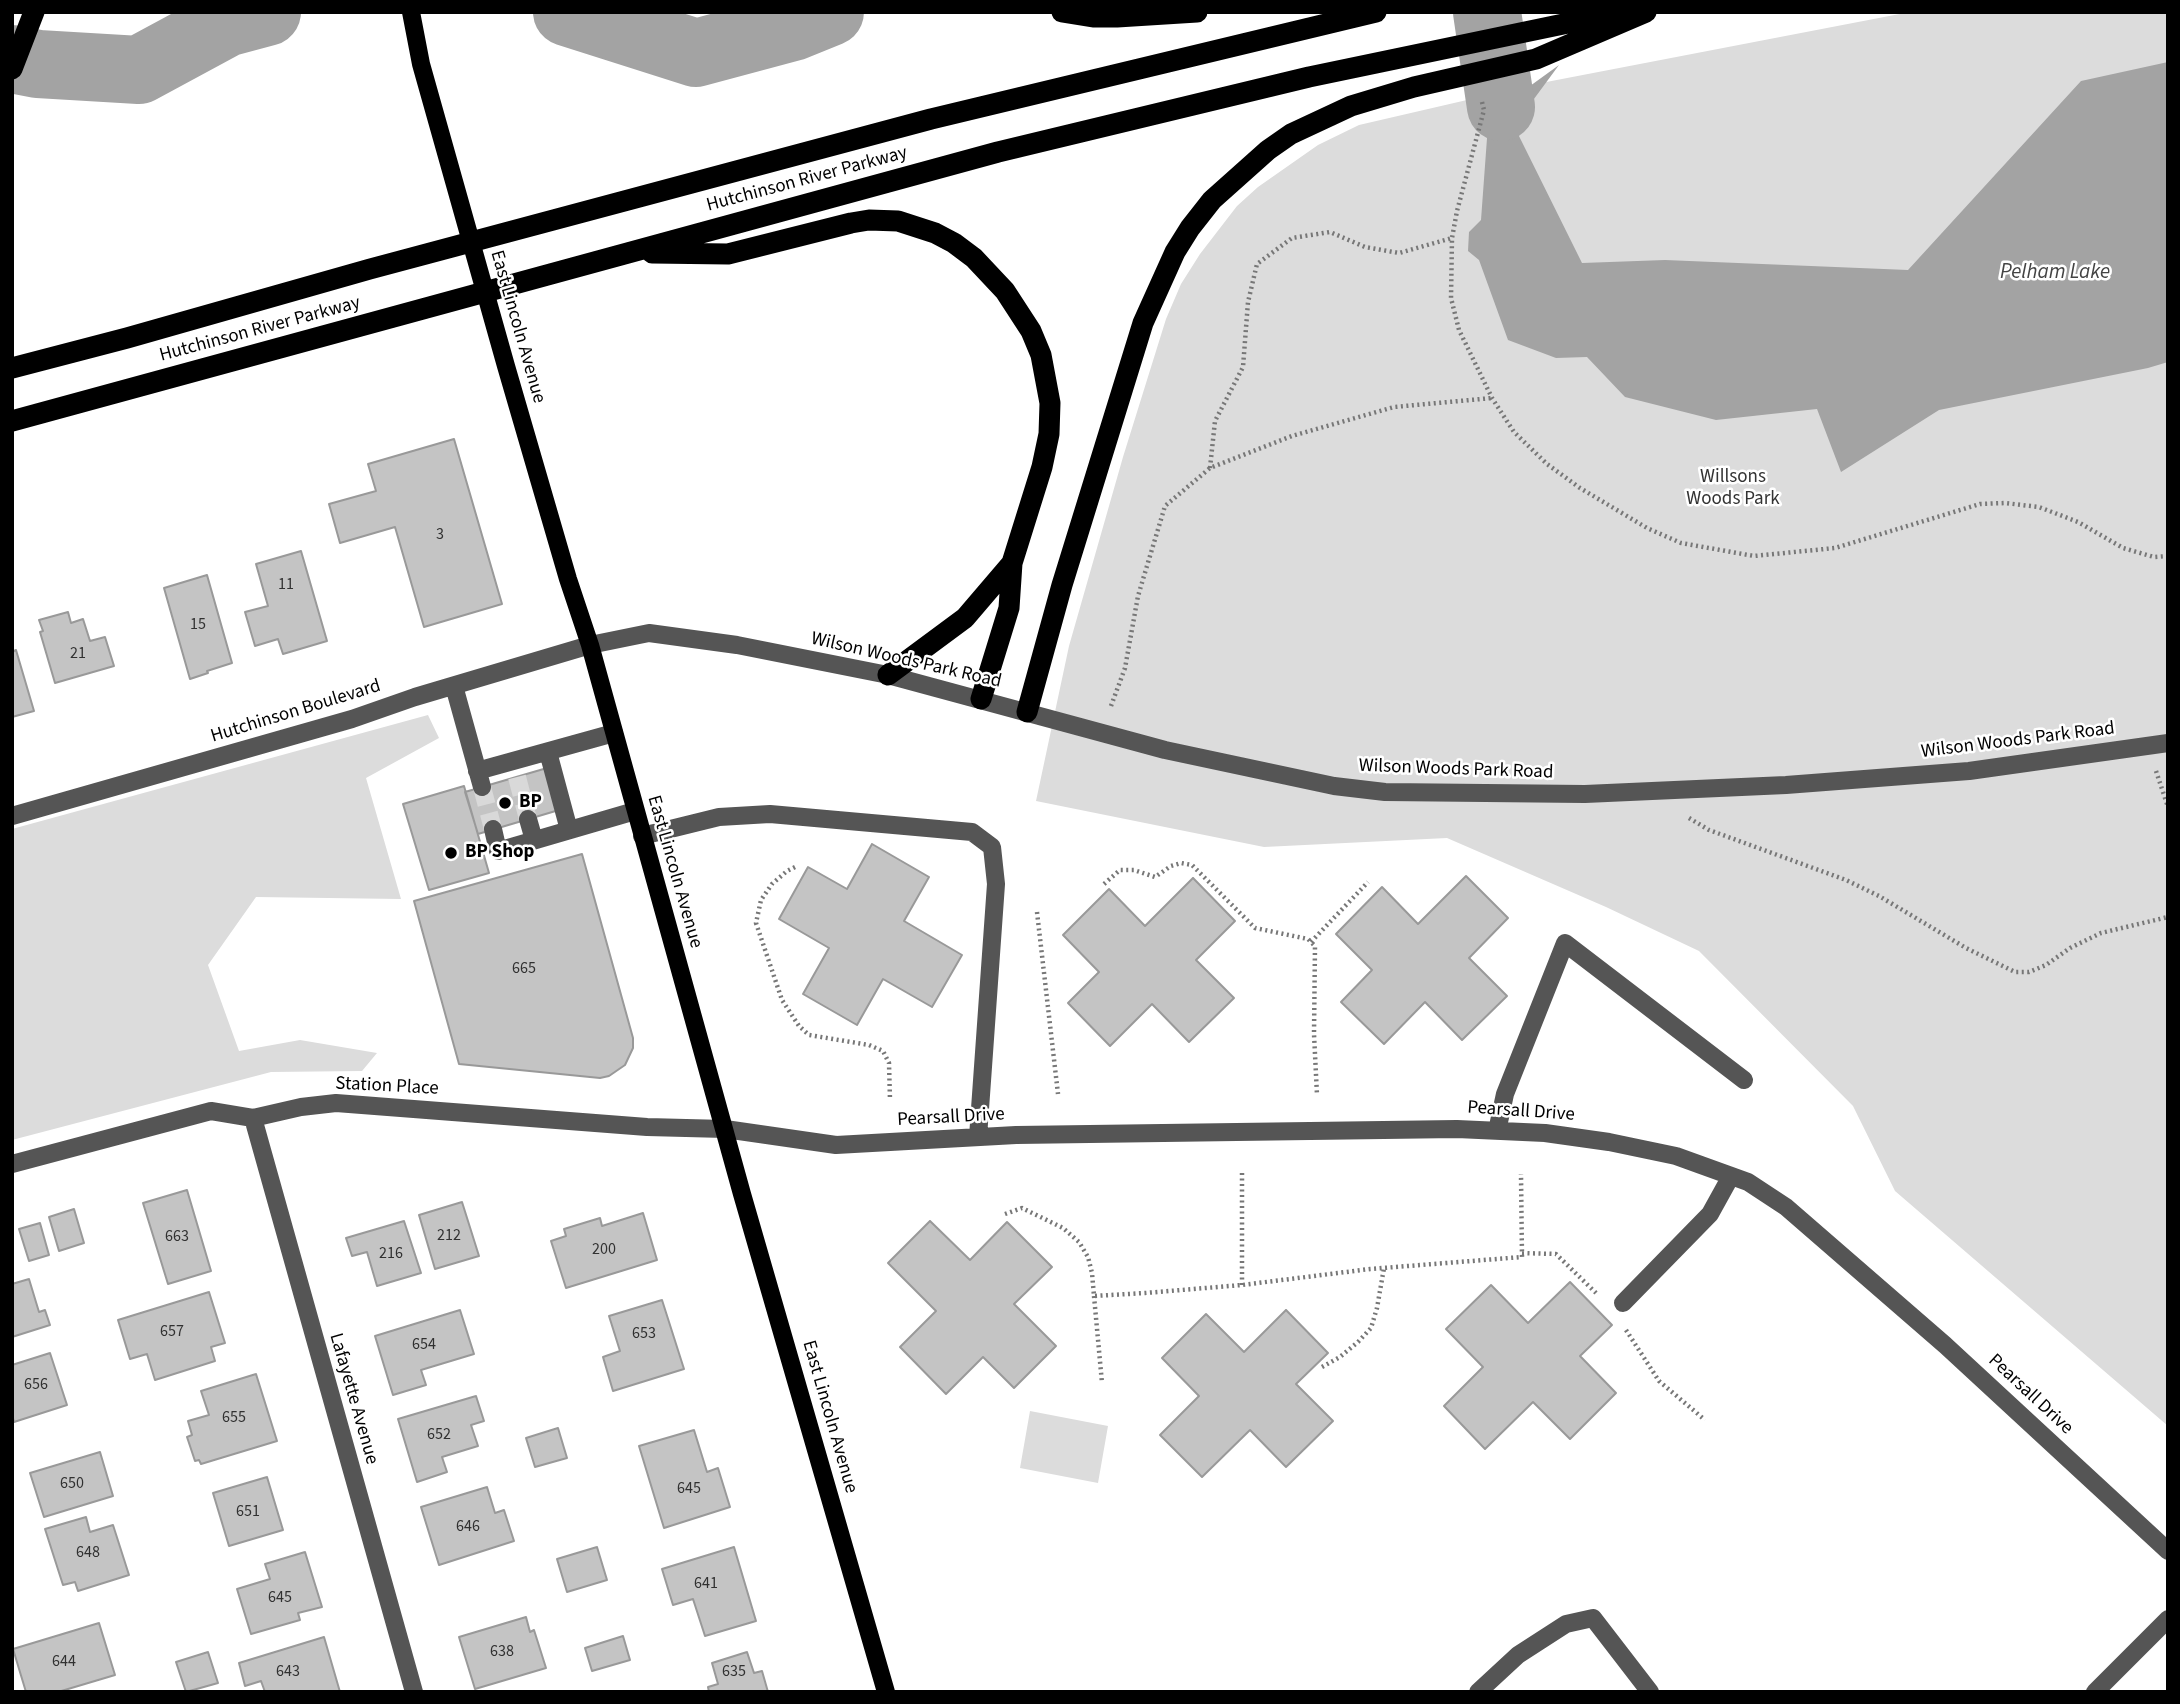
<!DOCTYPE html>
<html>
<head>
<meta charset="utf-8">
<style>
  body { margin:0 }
  #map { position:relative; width:2180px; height:1704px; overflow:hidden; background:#fff; font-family:"Source Sans 3",sans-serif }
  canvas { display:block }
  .frame { position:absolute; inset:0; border:14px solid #000; pointer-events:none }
</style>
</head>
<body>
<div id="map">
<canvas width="2180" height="1704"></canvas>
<div class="frame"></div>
</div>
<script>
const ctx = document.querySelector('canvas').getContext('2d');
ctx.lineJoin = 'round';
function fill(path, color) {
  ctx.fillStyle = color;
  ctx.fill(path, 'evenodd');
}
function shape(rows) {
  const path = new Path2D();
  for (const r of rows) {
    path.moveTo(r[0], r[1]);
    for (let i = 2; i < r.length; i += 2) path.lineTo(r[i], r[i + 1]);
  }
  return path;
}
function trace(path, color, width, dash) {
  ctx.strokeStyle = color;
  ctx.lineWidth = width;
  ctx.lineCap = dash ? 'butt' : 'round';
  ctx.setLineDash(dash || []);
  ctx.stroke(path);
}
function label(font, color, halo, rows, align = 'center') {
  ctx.font = font + ' "Source Sans 3",sans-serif';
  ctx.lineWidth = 5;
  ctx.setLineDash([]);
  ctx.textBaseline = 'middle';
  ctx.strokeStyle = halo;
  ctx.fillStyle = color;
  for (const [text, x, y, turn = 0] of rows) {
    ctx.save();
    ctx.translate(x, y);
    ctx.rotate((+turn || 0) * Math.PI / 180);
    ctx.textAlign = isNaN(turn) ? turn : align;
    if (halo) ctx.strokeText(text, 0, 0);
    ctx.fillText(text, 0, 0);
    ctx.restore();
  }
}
fill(shape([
  [1910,12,2168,12,2168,1426,1895,1191,1853,1106,1699,951,1606,907,1447,838,1264,847,1036,801,1069,646,1123,457,1166,319,1181,284,1200,254,1237,206,1258,187,1318,145,1359,125,1536,84],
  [428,715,439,738,366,778,401,899,256,897,208,965,239,1051,300,1040,377,1053,362,1071,271,1072,12,1140,12,829],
  [1030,1411,1108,1426,1098,1483,1020,1468]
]), '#dcdcdc');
fill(shape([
  [2168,62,2168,362,2148,368,1939,410,1841,472,1817,409,1716,420,1625,397,1587,357,1556,358,1508,340,1479,260,1468,251,1469,232,1481,220,1489,111,1501,107,1559,65,1514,126,1582,263,1665,260,1908,270,2081,81]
]), '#a3a3a3');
trace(shape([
  [567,12,696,53,793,27,830,12],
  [1487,12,1501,107],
  [12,59,38,64,139,70,226,23,267,12]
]), '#a3a3a3', 68);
const building = shape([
  [454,439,502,604,424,627,395,527,340,543,329,504,376,491,368,464,454,439],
  [301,551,327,641,283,654,278,639,255,646,245,612,268,606,256,564,301,551],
  [207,575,232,663,207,671,208,673,190,679,164,588,207,575],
  [68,612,71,623,83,619,90,641,105,637,114,666,55,683,40,632,43,631,39,620,68,612],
  [16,650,34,711,12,717,12,652,16,650],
  [547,768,559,810,478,834,465,792,547,768],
  [464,786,489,873,429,890,403,804,464,786],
  [872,844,929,877,904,921,962,955,932,1007,883,979,857,1025,803,994,829,948,779,919,808,867,847,889,872,844],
  [582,854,633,1038,633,1048,625,1065,609,1076,600,1078,459,1064,414,901,582,854],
  [1466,876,1508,918,1469,958,1507,996,1462,1040,1425,1002,1384,1044,1341,1002,1372,970,1336,934,1382,887,1418,924,1466,876],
  [1193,878,1235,921,1196,960,1234,998,1189,1042,1152,1004,1110,1046,1068,1003,1099,972,1063,935,1109,889,1145,926,1193,878],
  [187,1190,211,1271,168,1284,143,1203,187,1190],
  [462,1202,479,1256,435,1269,419,1215,462,1202],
  [74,1209,84,1243,59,1251,49,1217,74,1209],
  [643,1213,657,1260,566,1288,551,1241,566,1236,564,1229,600,1218,602,1226,643,1213],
  [404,1221,421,1273,377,1286,367,1252,352,1256,346,1238,404,1221],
  [930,1221,970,1260,1007,1222,1052,1267,1014,1304,1056,1346,1014,1388,983,1357,946,1394,900,1347,936,1311,888,1263,930,1221],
  [40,1223,49,1255,29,1261,19,1229,40,1223],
  [29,1279,39,1312,45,1310,50,1325,12,1337,12,1284,29,1279],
  [1570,1282,1612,1325,1580,1356,1616,1393,1570,1439,1533,1402,1485,1449,1444,1406,1483,1367,1446,1329,1491,1285,1528,1323,1570,1282],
  [209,1292,225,1343,211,1347,215,1361,155,1380,147,1354,130,1359,118,1320,209,1292],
  [662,1300,684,1369,613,1391,603,1357,620,1351,609,1316,662,1300],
  [460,1310,474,1354,421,1370,426,1385,393,1395,375,1336,460,1310],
  [1286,1310,1328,1353,1296,1384,1333,1421,1286,1467,1250,1430,1202,1477,1160,1435,1199,1396,1162,1358,1206,1314,1244,1352,1286,1310],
  [50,1353,67,1405,14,1422,12,1415,12,1365,50,1353],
  [256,1374,277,1441,201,1464,199,1460,195,1461,187,1437,192,1435,188,1421,209,1415,201,1391,256,1374],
  [476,1396,484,1421,471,1425,478,1446,442,1457,447,1472,417,1482,398,1419,476,1396],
  [558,1428,567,1458,535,1467,526,1438,558,1428],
  [694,1430,707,1472,718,1468,730,1507,664,1528,639,1446,694,1430],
  [100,1452,113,1496,44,1517,30,1473,100,1452],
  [267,1477,283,1530,229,1546,213,1493,267,1477],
  [487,1487,495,1513,504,1510,514,1541,439,1565,421,1507,487,1487],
  [86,1517,90,1532,113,1525,129,1575,78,1591,75,1582,63,1585,45,1529,86,1517],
  [597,1547,607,1580,567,1592,557,1559,597,1547],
  [734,1547,756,1621,705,1636,693,1599,673,1605,662,1569,734,1547],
  [305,1552,322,1607,298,1613,300,1620,251,1634,237,1589,270,1579,265,1564,305,1552],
  [526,1617,530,1632,534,1630,546,1668,475,1689,459,1637,526,1617],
  [99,1623,115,1675,58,1692,26,1692,13,1649,99,1623],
  [623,1636,630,1660,592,1671,585,1648,623,1636],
  [324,1637,340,1692,265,1692,261,1681,245,1686,239,1663,324,1637],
  [208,1652,218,1683,186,1692,176,1662,208,1652],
  [747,1652,754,1673,762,1671,768,1692,709,1692,708,1687,718,1684,712,1663,747,1652]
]);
fill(building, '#c4c4c4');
trace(building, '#999', 2);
trace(shape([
  [517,777,528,819],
  [482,787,493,829]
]), '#d9d9d9', 18, [18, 9]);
trace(shape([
  [1482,102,1484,110,1457,211,1452,238,1451,298,1459,330,1492,398,1514,432,1547,464,1580,488,1647,528,1681,543,1754,556,1835,548,1980,504,2005,503,2039,507,2078,522,2123,548,2154,557,2168,556],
  [1210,468,1215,421,1243,367,1248,302,1257,264,1292,238,1330,232,1365,247,1399,253,1452,238],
  [1111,706,1125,668,1138,596,1165,506,1210,468,1292,436,1394,407,1492,398],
  [2156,771,2168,807],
  [1689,818,1709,830,1846,880,1879,896,1966,948,2015,972,2029,972,2046,965,2070,948,2101,933,2168,917],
  [795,867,787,871,772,884,761,900,756,923,782,1000,799,1026,809,1035,869,1045,883,1051,889,1063,890,1100],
  [1104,884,1120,870,1134,870,1155,877,1171,866,1181,863,1192,865,1255,928,1308,939,1315,946,1314,1034,1317,1095],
  [1037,912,1058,1094],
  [1311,942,1368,882],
  [1242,1173,1242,1285],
  [1005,1214,1022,1208,1063,1228,1079,1242,1088,1257,1092,1273,1094,1296,1145,1293,1242,1285,1370,1269,1522,1257,1521,1174],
  [1522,1253,1556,1254,1596,1293],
  [1094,1296,1102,1383],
  [1626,1330,1659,1381,1705,1420],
  [1322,1367,1340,1357,1358,1342,1371,1328,1377,1308,1384,1268]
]), '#777', 4.5, [2, 3.5]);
trace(shape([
  [454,686,482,787],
  [548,752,569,830],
  [477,771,614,733],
  [12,816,352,719,415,697,590,645,649,633,737,645,888,675,1165,750,1334,786,1385,792,1585,794,1786,785,1969,771,2168,743],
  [528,819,534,840],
  [493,829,498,851,635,811],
  [642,836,719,817,770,814,972,832,992,847,996,884,978,1137],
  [253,1118,414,1692],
  [1497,1131,1505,1094,1565,943,1744,1080],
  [12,1164,211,1111,253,1118,301,1107,336,1103,647,1127,725,1129,836,1145,1016,1135,1457,1129,1545,1133,1609,1142,1676,1156,1748,1182,1786,1207,1945,1345,2168,1551],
  [1623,1303,1710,1214,1731,1176],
  [1478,1692,1518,1655,1566,1624,1593,1618,1650,1692],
  [2095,1692,2168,1619]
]), '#555', 18);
trace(shape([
  [411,12,421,64,506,366,568,579,590,645,742,1194,886,1692]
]), '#000', 18);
trace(shape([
  [1062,12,1093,17,1117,17,1197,12],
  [12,69,34,12],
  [652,253,728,254,851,223,869,220,898,221,935,233,954,243,974,258,1005,291,1031,331,1041,355,1050,403,1049,434,1042,467,1012,563,1009,608,981,699],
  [12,368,127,338,370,269,931,119,1376,12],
  [12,421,998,152,1309,77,1621,12],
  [888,675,965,618,1012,563],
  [1027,712,1062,585,1143,323,1175,252,1190,228,1212,200,1268,150,1291,134,1351,106,1414,87,1536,59,1646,12]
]), '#000', 21);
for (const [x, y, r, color] of [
  [505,803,7,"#000"],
  [451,853,7,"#000"]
]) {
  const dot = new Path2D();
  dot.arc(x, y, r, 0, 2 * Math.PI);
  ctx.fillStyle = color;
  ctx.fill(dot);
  trace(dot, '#fff', 2.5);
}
label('16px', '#313131', null, [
  ["3",440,535],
  ["11",286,585],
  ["15",198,625],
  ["21",78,654],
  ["665",524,969],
  ["212",449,1236],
  ["663",177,1237],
  ["200",604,1250],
  ["216",391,1254],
  ["657",172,1332],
  ["653",644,1334],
  ["654",424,1345],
  ["656",36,1385],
  ["655",234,1418],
  ["652",439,1435],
  ["650",72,1484],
  ["645",689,1489],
  ["651",248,1512],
  ["646",468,1527],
  ["648",88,1553],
  ["641",706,1584],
  ["645",280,1598],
  ["638",502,1652],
  ["644",64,1662],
  ["643",288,1672],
  ["635",734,1672]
]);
label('19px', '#000', '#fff', [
  ["Hutchinson River Parkway",807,180,-15],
  ["East Lincoln Avenue",517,327,74],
  ["Hutchinson River Parkway",260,330,-15],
  ["Wilson Woods Park Road",906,661,13],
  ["Hutchinson Boulevard",296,712,-17],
  ["Wilson Woods Park Road",2018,741,-7],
  ["Wilson Woods Park Road",1456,770,2],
  ["East Lincoln Avenue",674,872,74],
  ["Station Place",387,1087,3],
  ["Pearsall Drive",1521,1112,4],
  ["Pearsall Drive",951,1118,-3],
  ["Pearsall Drive",2030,1395,43],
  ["Lafayette Avenue",353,1399,74],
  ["East Lincoln Avenue",829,1417,74]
]);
label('19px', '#333', '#fff', [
  ["Willsons",1733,478],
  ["Woods Park",1733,500]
]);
label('bold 19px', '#000', '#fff', [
  ["BP",519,803],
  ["BP Shop",465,853]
], 'left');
label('italic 21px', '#444', '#fff', [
  ["Pelham Lake",2055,273]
]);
</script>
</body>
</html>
